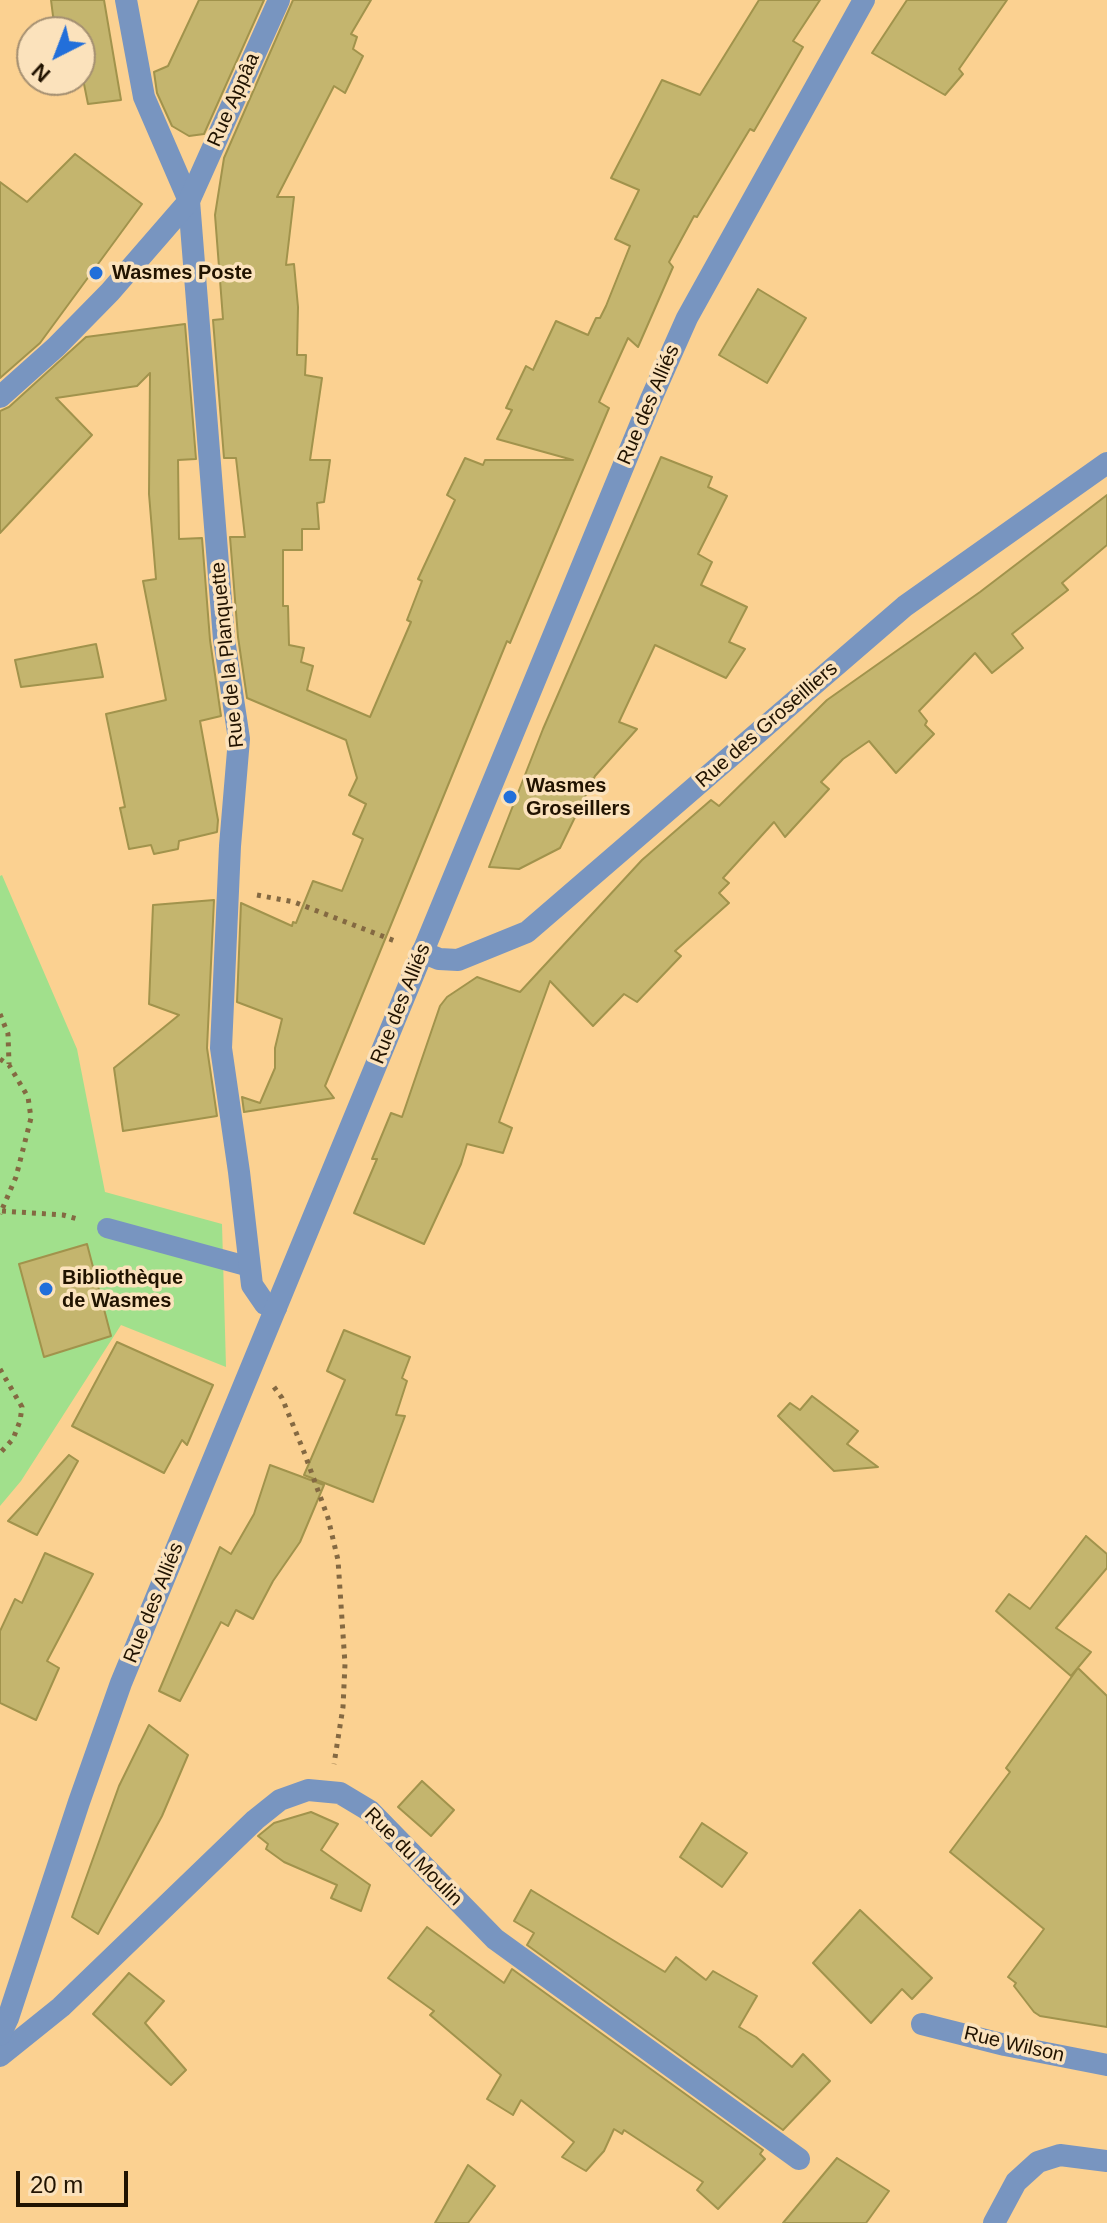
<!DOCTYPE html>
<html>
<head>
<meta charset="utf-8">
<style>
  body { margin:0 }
  #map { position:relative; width:1107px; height:2223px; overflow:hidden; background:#fbd191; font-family:Arial,sans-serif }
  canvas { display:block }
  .north { position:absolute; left:16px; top:16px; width:80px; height:80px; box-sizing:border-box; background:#fbe2bc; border:2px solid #a48f71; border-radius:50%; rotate:222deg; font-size:22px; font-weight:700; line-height:32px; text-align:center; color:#211300 }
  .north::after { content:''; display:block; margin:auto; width:28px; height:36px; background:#226fda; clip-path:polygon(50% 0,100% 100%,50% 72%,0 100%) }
  .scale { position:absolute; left:16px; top:2171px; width:112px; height:36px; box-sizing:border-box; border:4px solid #211300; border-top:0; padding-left:10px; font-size:24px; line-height:28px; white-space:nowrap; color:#211300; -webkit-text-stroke:6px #fbe2bc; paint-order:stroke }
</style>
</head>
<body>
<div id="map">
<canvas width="1107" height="2223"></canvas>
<div class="north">N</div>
<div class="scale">20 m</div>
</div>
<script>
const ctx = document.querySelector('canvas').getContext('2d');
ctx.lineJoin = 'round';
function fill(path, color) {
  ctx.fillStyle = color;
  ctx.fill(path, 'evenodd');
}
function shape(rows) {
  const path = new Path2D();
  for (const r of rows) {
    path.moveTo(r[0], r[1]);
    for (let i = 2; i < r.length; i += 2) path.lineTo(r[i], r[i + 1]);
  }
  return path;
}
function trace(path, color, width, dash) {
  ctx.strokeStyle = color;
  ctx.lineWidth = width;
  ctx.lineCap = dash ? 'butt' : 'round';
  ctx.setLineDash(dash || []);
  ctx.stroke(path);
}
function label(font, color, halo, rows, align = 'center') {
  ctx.font = font + ' Arial,sans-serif';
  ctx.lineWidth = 7;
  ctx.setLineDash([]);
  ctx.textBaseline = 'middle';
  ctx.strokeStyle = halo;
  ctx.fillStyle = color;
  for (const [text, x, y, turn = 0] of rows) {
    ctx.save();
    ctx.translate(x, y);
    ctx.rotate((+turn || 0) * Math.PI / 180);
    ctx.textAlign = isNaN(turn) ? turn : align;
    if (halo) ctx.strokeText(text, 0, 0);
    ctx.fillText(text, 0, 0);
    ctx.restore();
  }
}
fill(shape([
  [2,875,77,1049,105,1192,222,1224,226,1367,121,1325,21,1481,0,1506,0,876]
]), '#a1e08c');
const building = shape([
  [51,0,104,0,121,100,88,104,80,64,80,32,55,32,51,0],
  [199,0,264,0,204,134,189,136,172,126,157,93,154,72,168,66,199,0],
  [293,0,371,0,351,34,357,37,353,49,363,56,345,93,334,86,277,197,294,197,286,265,294,264,298,307,297,355,306,355,305,375,322,378,310,460,330,460,324,502,317,503,319,529,302,529,302,550,283,550,283,606,288,606,289,645,304,648,301,662,313,666,307,690,370,717,411,622,407,620,422,581,418,579,455,500,447,495,465,458,483,465,485,460,573,460,497,439,512,410,506,408,526,366,533,370,556,321,588,335,596,318,600,318,606,306,630,246,615,239,639,190,611,178,662,80,700,95,759,0,820,0,793,41,803,47,754,131,750,129,697,217,694,216,669,262,673,267,638,347,628,338,599,402,609,408,510,643,507,641,325,1086,334,1098,244,1112,242,1097,260,1103,275,1068,275,1048,282,1019,237,1002,241,903,292,926,293,922,296,923,313,881,342,891,363,839,353,834,366,804,349,795,357,778,346,740,247,698,238,637,230,537,245,537,236,458,224,458,213,320,223,319,215,215,224,158,293,0],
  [907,0,1007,0,959,69,963,74,945,95,872,53,907,0],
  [75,154,142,204,40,343,0,378,0,182,27,202,75,154],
  [758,289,806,318,767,383,719,355,758,289],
  [185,324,196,459,178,460,179,539,202,538,210,640,221,716,200,721,218,820,217,832,179,841,178,849,154,854,151,845,129,849,120,808,125,807,106,714,166,700,143,581,156,579,149,494,150,373,137,386,56,398,92,435,0,533,0,411,9,407,86,337,185,324],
  [661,457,712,477,708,487,727,496,698,554,712,562,701,585,747,607,729,642,745,649,726,678,655,645,619,722,637,729,595,776,560,848,519,869,489,867,543,729,661,457],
  [1107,495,1107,545,1062,583,1068,590,1012,634,1023,648,992,673,975,653,919,711,927,721,925,725,934,734,896,773,869,741,843,759,821,782,829,789,785,837,774,822,723,878,729,883,719,893,729,903,675,951,681,956,637,1002,624,994,593,1026,550,981,499,1122,512,1128,503,1153,467,1144,461,1164,424,1244,354,1213,377,1159,372,1159,391,1113,402,1117,440,1006,447,997,477,977,520,992,642,860,711,800,719,806,827,700,980,592,1107,495],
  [96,644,103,677,21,687,15,660,96,644],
  [214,900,207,1048,217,1116,123,1131,114,1068,179,1015,149,1004,153,905,214,900],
  [87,1244,111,1336,44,1357,19,1264,87,1244],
  [344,1330,410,1357,402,1378,407,1381,396,1415,405,1416,373,1502,304,1475,345,1380,327,1371,344,1330],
  [117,1342,213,1385,187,1445,182,1440,164,1473,72,1426,117,1342],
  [812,1396,858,1431,847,1444,878,1467,834,1471,778,1416,790,1403,800,1410,812,1396],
  [69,1455,78,1461,37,1535,8,1521,69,1455],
  [270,1465,324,1485,300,1542,273,1581,253,1619,236,1610,228,1626,221,1622,180,1701,159,1691,220,1547,231,1554,254,1514,270,1465],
  [1086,1536,1107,1554,1107,1568,1056,1628,1091,1652,1071,1676,996,1611,1009,1594,1030,1609,1086,1536],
  [45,1553,93,1574,47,1661,59,1668,36,1720,0,1703,0,1631,15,1599,22,1603,45,1553],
  [1078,1668,1107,1696,1107,2027,1040,2016,1034,2012,1014,1986,1016,1983,1008,1977,1044,1929,950,1852,1010,1772,1006,1768,1078,1668],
  [149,1725,188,1755,162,1816,98,1934,72,1917,119,1786,149,1725],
  [422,1781,454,1810,431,1836,398,1807,422,1781],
  [311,1812,338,1824,321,1850,370,1885,361,1911,331,1898,337,1885,284,1862,266,1849,268,1844,258,1836,274,1823,311,1812],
  [702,1823,747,1853,722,1887,680,1857,702,1823],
  [531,1890,665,1972,676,1957,706,1980,713,1971,757,1996,739,2027,756,2037,792,2067,803,2054,830,2081,783,2130,527,1945,534,1933,514,1921,531,1890],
  [860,1910,932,1978,912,1999,902,1989,871,2023,813,1963,860,1910],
  [427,1927,504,1983,512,1969,763,2150,760,2154,765,2159,718,2209,697,2190,703,2182,624,2130,622,2134,614,2129,604,2151,586,2171,562,2157,574,2142,521,2100,513,2115,487,2099,501,2075,430,2015,434,2011,388,1978,427,1927],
  [129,1973,164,2001,145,2023,186,2070,171,2085,93,2014,129,1973],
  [837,2158,889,2191,866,2223,783,2223,837,2158],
  [468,2165,495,2186,468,2223,435,2223,468,2165]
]);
fill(building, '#c4b56e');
trace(building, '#a1934c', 2);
trace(shape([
  [257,895,294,902,395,941],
  [0,1014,8,1034,9,1064],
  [0,1059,9,1065,28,1097,31,1118,16,1177,0,1214],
  [2,1211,63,1215,81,1220],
  [0,1369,22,1407,20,1421,13,1439,0,1453],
  [274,1387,282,1398,304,1452,328,1518,338,1560,345,1664,343,1707,334,1764]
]), '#846942', 5, [4, 6]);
trace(shape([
  [107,1228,250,1267]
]), '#7895c0', 20);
trace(shape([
  [126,0,144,97,189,201,224,639,239,739,230,846,221,1048,239,1172,252,1285,265,1304,276,1308],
  [422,952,439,959,458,960,527,932,905,606,1107,463],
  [922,2024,1005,2045,1107,2065],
  [0,2056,61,2007,255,1820,280,1800,308,1790,340,1793,370,1811,495,1939,799,2159],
  [994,2223,1016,2182,1038,2162,1060,2155,1107,2161]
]), '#7895c0', 22);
trace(shape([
  [0,397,56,347,110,292,189,201,279,0],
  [0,2035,8,2018,79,1802,121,1683,651,399,687,318,864,0]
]), '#7895c0', 22);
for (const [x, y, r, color] of [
  [96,273,8,"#226fda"],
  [510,797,8,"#226fda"],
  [46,1289,8,"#226fda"]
]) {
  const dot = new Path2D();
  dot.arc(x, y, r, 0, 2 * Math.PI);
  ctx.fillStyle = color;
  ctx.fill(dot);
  trace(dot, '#fbe2bc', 3);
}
label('20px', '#211300', '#fbe2bc', [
  ["Rue Appâa",234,100,-66],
  ["Rue des Alliés",649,405,-67],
  ["Rue de la Planquette",228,655,-96],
  ["Rue des Groseilliers",767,725,-41],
  ["Rue des Alliés",401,1004,-68],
  ["Rue des Alliés",154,1603,-68],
  ["Rue du Moulin",413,1857,45],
  ["Rue Wilson",1014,2045,13]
]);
label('bold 20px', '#211300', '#fbe2bc', [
  ["Wasmes Poste",112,273],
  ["Wasmes",526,786],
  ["Groseillers",526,809],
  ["Bibliothèque",62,1278],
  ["de Wasmes",62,1301]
], 'left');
</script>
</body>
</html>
